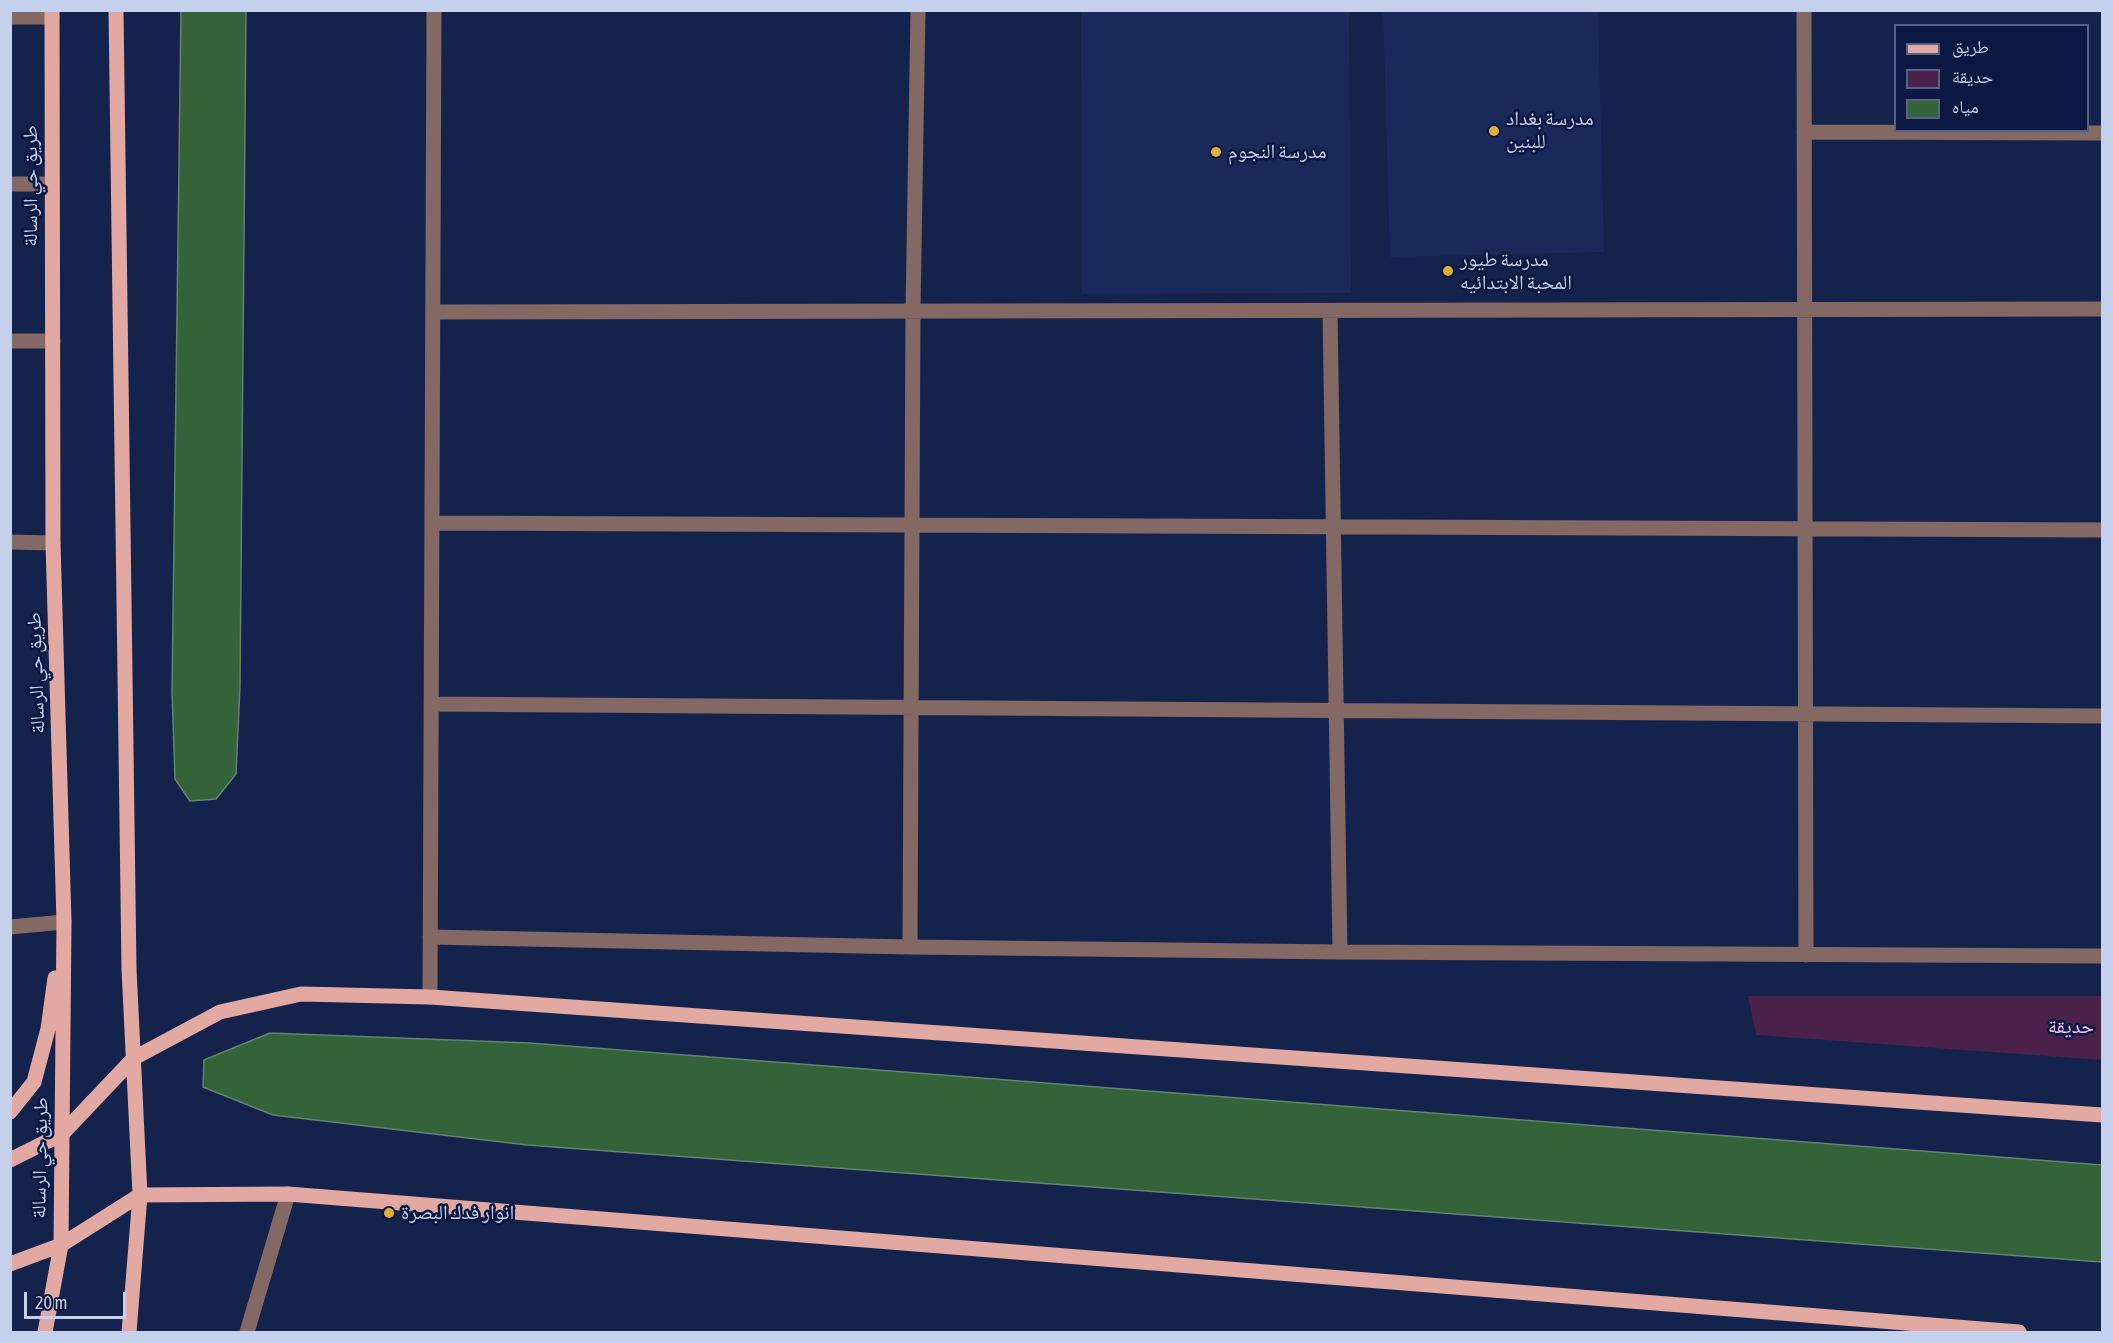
<!DOCTYPE html>
<html>
<head>
<meta charset="utf-8">
<style>
  body { margin:0 }
  #map { position:relative; width:2113px; height:1343px; overflow:hidden; background:#14234c; font-family:"Asap Condensed","Noto Naskh Arabic",sans-serif }
  canvas { display:block }
  .frame { position:absolute; inset:0; border:12px solid #c5d1ec; pointer-events:none }
  .legend { position:absolute; left:1894px; top:24px; width:195px; height:108px; box-sizing:border-box; background:#0b1841; border:2px solid #556285; margin:0; padding:8px 10px; list-style:none; font-size:18px; color:#c5d1ec }
  .legend li { display:flex; align-items:center; gap:12px; height:30px }
  .legend b { width:30px; border:2px solid #556285 }
  .scale { position:absolute; left:24px; top:1292px; width:102px; height:27px; box-sizing:border-box; border:3px solid #c5d1ec; border-top:0; padding-left:8px; font-size:18px; line-height:21px; white-space:nowrap; color:#c5d1ec; -webkit-text-stroke:4px #0b1841; paint-order:stroke }
</style>
</head>
<body>
<div id="map">
<canvas width="2113" height="1343"></canvas>
<div class="frame"></div>
<ul class="legend">
<li><b style="height:8px;background:#e2a9a3"></b>طريق</li>
<li><b style="height:16px;background:#49214a"></b>حديقة</li>
<li><b style="height:16px;background:#346339"></b>مياه</li>
</ul>
<div class="scale">20 m</div>
</div>
<script>
const ctx = document.querySelector('canvas').getContext('2d');
ctx.lineJoin = 'round';
function fill(path, color) {
  ctx.fillStyle = color;
  ctx.fill(path, 'evenodd');
}
function shape(rows) {
  const path = new Path2D();
  for (const r of rows) {
    path.moveTo(r[0], r[1]);
    for (let i = 2; i < r.length; i += 2) path.lineTo(r[i], r[i + 1]);
  }
  return path;
}
function trace(path, color, width, dash) {
  ctx.strokeStyle = color;
  ctx.lineWidth = width;
  ctx.lineCap = dash ? 'butt' : 'round';
  ctx.setLineDash(dash || []);
  ctx.stroke(path);
}
function label(font, color, halo, rows, align = 'center') {
  ctx.font = font + ' "Asap Condensed","Noto Naskh Arabic",sans-serif';
  ctx.lineWidth = 5;
  ctx.setLineDash([]);
  ctx.textBaseline = 'middle';
  ctx.strokeStyle = halo;
  ctx.fillStyle = color;
  for (const [text, x, y, turn = 0] of rows) {
    ctx.save();
    ctx.translate(x, y);
    ctx.rotate((+turn || 0) * Math.PI / 180);
    ctx.textAlign = isNaN(turn) ? turn : align;
    if (halo) ctx.strokeText(text, 0, 0);
    ctx.fillText(text, 0, 0);
    ctx.restore();
  }
}
fill(shape([
  [1081,11,1349,11,1351,293,1082,294],
  [1383,11,1598,11,1604,252,1390,257]
]), '#192a5a');
fill(shape([
  [1748,996,2102,996,2102,1060,1756,1035]
]), '#49214a');
const water = shape([
  [181,11,246,11,240,686,236,774,216,799,190,801,175,779,172,691,181,11],
  [270,1033,530,1043,2102,1165,2102,1262,527,1145,273,1115,203,1087,204,1060,270,1033]
]);
fill(water, '#346339');
trace(water, '#60846f', 1.5);
trace(shape([
  [1804,10,1806,955],
  [10,17,52,17],
  [1804,132,2102,133],
  [10,184,51,184],
  [1330,311,1340,952],
  [433,312,2102,309],
  [10,341,53,341],
  [432,523,2102,530],
  [10,542,53,543],
  [431,704,2102,716],
  [10,927,64,922],
  [430,937,910,947,1340,952,2102,956],
  [910,947,913,311,918,10],
  [430,997,434,10],
  [247,1332,288,1194]
]), '#836864', 15);
trace(shape([
  [116,10,129,969,140,1195,129,1332],
  [10,1112,34,1082,48,1029,55,978],
  [10,1160,62,1134,134,1058,220,1012,301,994,430,997,2102,1115],
  [10,1264,61,1245,140,1195,288,1194,2019,1332],
  [45,1332,61,1245,64,922,53,543,52,10]
]), '#e2a9a3', 15);
for (const [x, y, r, color] of [
  [1494,131,6,"#e0b034"],
  [1216,152,6,"#e0b034"],
  [1448,271,6,"#e0b034"],
  [389,1213,6,"#e0b034"]
]) {
  const dot = new Path2D();
  dot.arc(x, y, r, 0, 2 * Math.PI);
  ctx.fillStyle = color;
  ctx.fill(dot);
  trace(dot, '#0b1841', 2);
}
label('20px', '#c5d1ec', '#0b1841', [
  ["مدرسة بغداد",1506,119],
  ["للبنين",1506,142],
  ["مدرسة النجوم",1228,152],
  ["مدرسة طيور",1460,260],
  ["المحبة الابتدائيه",1460,283],
  ["انوار فدك البصرة",401,1213]
], 'left');
label('20px', '#c5d1ec', '#0b1841', [
  ["طريق حي الرسالة",31,186,-90],
  ["طريق حي الرسالة",36,673,-92],
  ["طريق حي الرسالة",40,1158,-89]
]);
label('20px', '#fbc5fb', '#0b1841', [
  ["حديقة",2071,1027]
]);
</script>
</body>
</html>
